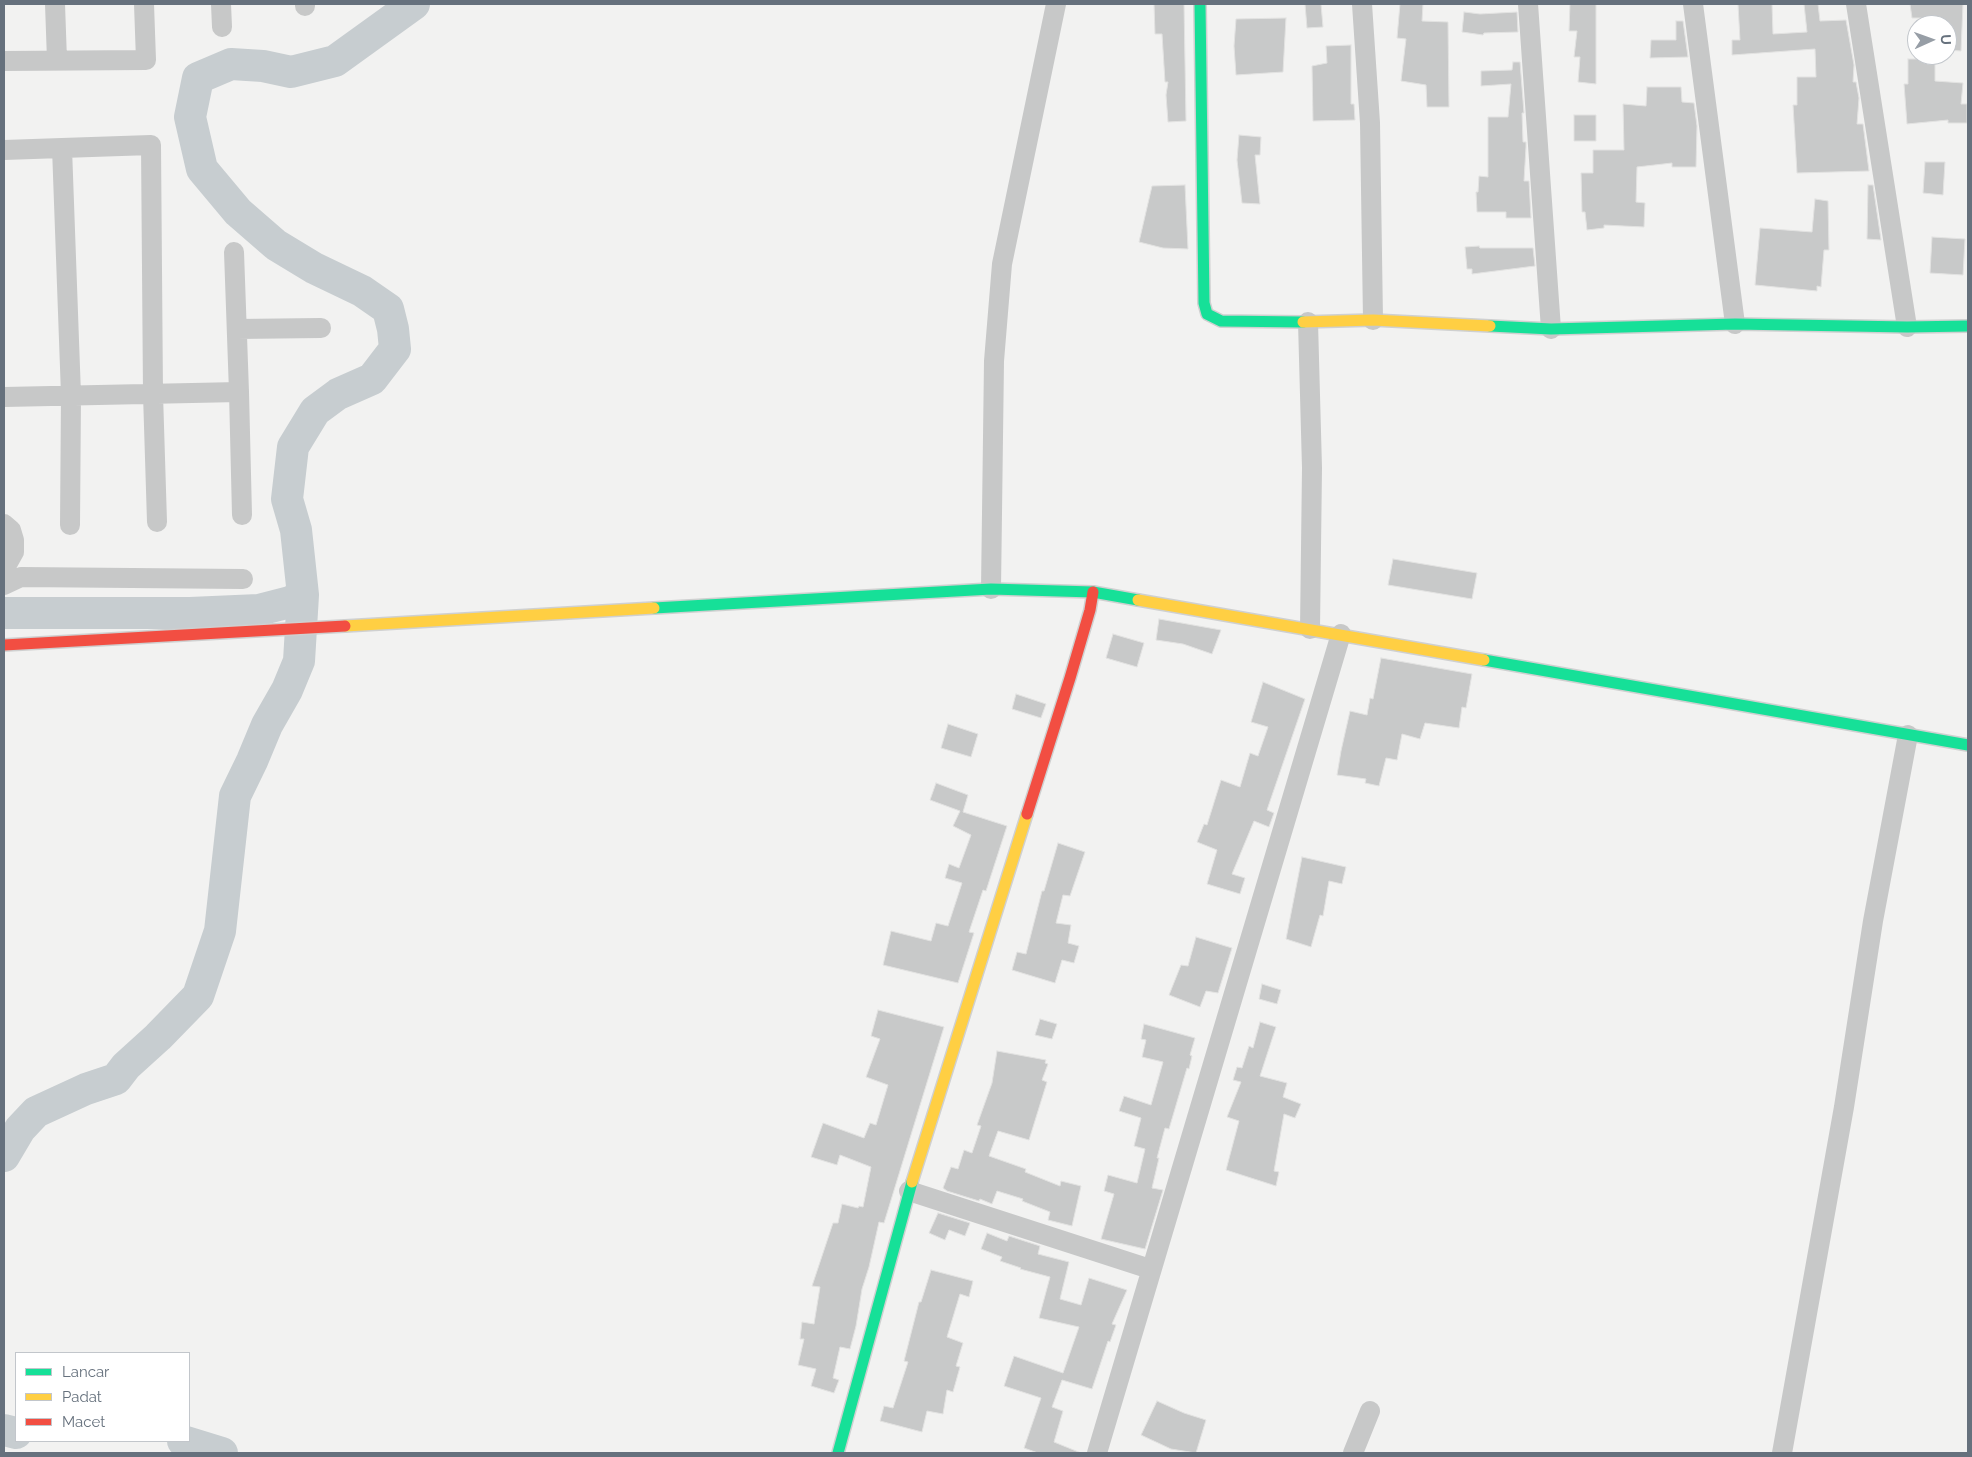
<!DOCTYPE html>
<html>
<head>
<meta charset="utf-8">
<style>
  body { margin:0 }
  #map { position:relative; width:1972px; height:1457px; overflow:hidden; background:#f2f2f1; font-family:Raleway,sans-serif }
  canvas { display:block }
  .frame { position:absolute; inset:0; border:5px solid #66717d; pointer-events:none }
  .legend { position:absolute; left:15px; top:1352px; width:175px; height:90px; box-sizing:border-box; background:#fff; border:1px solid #c2c6cb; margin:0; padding:6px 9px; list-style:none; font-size:15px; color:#66717d }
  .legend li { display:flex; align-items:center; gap:10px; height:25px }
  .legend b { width:25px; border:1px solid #c2c6cb }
  .north { position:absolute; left:1907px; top:15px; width:50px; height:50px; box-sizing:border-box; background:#fff; border:1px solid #c2c6cb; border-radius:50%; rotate:88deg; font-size:14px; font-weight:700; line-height:20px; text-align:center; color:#66717d }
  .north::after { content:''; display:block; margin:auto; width:18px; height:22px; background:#979ea6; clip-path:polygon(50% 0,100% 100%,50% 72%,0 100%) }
</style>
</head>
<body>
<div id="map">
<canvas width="1972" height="1457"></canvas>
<div class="frame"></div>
<ul class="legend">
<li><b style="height:6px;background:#16e098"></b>Lancar</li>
<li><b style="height:6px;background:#ffcf43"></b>Padat</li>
<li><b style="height:6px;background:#f24e42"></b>Macet</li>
</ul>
<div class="north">U</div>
</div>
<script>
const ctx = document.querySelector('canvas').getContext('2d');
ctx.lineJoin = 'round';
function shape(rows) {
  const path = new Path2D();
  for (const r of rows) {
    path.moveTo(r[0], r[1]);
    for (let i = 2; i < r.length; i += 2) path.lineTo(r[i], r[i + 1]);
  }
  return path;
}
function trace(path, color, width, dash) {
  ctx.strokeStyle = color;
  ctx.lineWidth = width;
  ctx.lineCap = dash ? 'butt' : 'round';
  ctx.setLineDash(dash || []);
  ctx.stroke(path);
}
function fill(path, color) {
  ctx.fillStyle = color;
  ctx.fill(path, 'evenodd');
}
trace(shape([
  [4,613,190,613,259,610,290,602,303,595],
  [4,1156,20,1129,36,1112,86,1089,116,1079,126,1066,158,1037,198,996,220,931,235,796,252,761,267,725,287,690,299,661,303,595,296,530,287,499,293,447,315,411,338,394,372,379,395,349,393,329,388,309,362,291,314,268,276,245,238,212,202,169,190,117,198,78,231,64,263,66,291,72,335,61,414,4],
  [4,1430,16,1433],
  [183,1441,222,1453]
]), '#c7cdd0', 32);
const building = shape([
  [1154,4,1184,4,1186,121,1168,122,1166,95,1168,82,1165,82,1162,34,1155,34,1154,4],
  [1305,4,1321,4,1323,27,1307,28,1305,4],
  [1400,4,1423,4,1422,21,1448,22,1449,107,1427,107,1426,85,1401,81,1406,39,1397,38,1400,4],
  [1570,4,1596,4,1596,84,1578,82,1580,57,1574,57,1577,31,1569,31,1570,4],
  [1738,4,1772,4,1773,34,1807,32,1804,4,1818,4,1820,21,1846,20,1854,65,1853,82,1856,82,1859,98,1857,124,1863,124,1869,171,1797,173,1793,105,1797,105,1797,77,1816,77,1815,49,1732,55,1732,40,1740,40,1738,4],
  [1910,4,1963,4,1961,51,1947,50,1947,25,1921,25,1921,18,1912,18,1910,4],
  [1464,12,1480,14,1517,12,1518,32,1484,33,1483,35,1462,32,1464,12],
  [1286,18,1283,72,1236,75,1234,46,1236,19,1286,18],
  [1676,21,1683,21,1688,57,1650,58,1651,40,1676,40,1676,21],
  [1351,45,1351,104,1354,104,1355,120,1313,121,1312,66,1327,63,1326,46,1351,45],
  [1908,59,1935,59,1935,81,1963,83,1961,104,1967,104,1967,123,1948,123,1948,120,1907,124,1904,84,1908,84,1908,59],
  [1513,62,1520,62,1524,113,1522,113,1523,142,1526,142,1526,147,1524,181,1529,181,1531,218,1506,218,1506,212,1477,212,1476,192,1478,192,1479,176,1488,177,1488,117,1508,117,1511,84,1481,86,1481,71,1512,70,1513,62],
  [1647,87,1681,87,1682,102,1694,103,1697,126,1696,167,1672,167,1672,163,1637,167,1636,202,1645,203,1644,227,1604,225,1604,228,1587,230,1585,212,1582,212,1581,173,1593,173,1593,150,1624,150,1623,104,1646,106,1647,87],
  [1574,115,1596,115,1596,141,1574,141,1574,115],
  [1239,135,1261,137,1260,155,1255,155,1260,204,1242,203,1237,160,1239,135],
  [1925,162,1945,162,1943,195,1923,193,1925,162],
  [1185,185,1188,249,1163,248,1139,242,1152,186,1185,185],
  [1868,185,1873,185,1881,240,1867,239,1868,185],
  [1815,199,1828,201,1829,250,1824,250,1821,287,1817,286,1817,291,1755,285,1760,228,1812,232,1815,199],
  [1932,237,1965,239,1963,275,1930,273,1932,237],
  [1479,246,1480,248,1533,248,1535,266,1472,274,1472,269,1467,269,1465,247,1479,246],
  [1393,559,1477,573,1472,599,1388,585,1393,559],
  [1159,619,1221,630,1212,654,1183,644,1156,640,1159,619],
  [1113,634,1144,643,1137,667,1106,658,1113,634],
  [1381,658,1472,674,1466,708,1462,707,1459,728,1425,723,1420,739,1402,734,1397,760,1386,758,1379,786,1365,783,1366,779,1337,775,1341,751,1350,711,1367,715,1370,698,1373,699,1381,658],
  [1263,682,1305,699,1267,810,1274,813,1269,827,1254,821,1232,874,1245,878,1240,894,1207,884,1217,850,1197,842,1204,824,1207,825,1221,780,1240,787,1250,753,1258,756,1268,727,1251,722,1263,682],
  [1016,694,1046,704,1041,718,1012,709,1016,694],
  [948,724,978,734,971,757,941,748,948,724],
  [936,783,968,795,963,812,1007,826,986,891,983,890,969,932,974,933,958,983,883,965,891,931,931,941,936,923,948,926,962,883,945,878,949,864,959,868,971,835,953,826,960,811,930,800,936,783],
  [1058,843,1085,852,1070,896,1063,895,1056,923,1071,925,1068,943,1079,946,1074,963,1062,960,1055,983,1012,970,1017,952,1026,954,1042,891,1044,891,1058,843],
  [1302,857,1346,867,1342,884,1329,881,1323,916,1320,915,1311,947,1286,939,1302,857],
  [1196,937,1232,948,1218,993,1206,991,1200,1007,1169,995,1181,965,1188,966,1196,937],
  [1262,984,1281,990,1277,1004,1259,999,1262,984],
  [878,1010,944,1027,884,1223,879,1222,869,1267,862,1289,856,1326,850,1349,840,1347,833,1378,839,1380,834,1393,811,1386,816,1369,798,1365,804,1339,800,1339,802,1322,814,1324,820,1287,812,1286,833,1223,838,1223,842,1204,858,1208,859,1206,863,1207,871,1167,840,1155,837,1165,811,1157,823,1123,864,1138,870,1123,876,1125,888,1085,866,1077,880,1039,871,1036,878,1010],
  [1040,1019,1057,1024,1052,1039,1035,1035,1040,1019],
  [1260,1022,1276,1027,1260,1076,1287,1083,1283,1097,1301,1104,1295,1118,1284,1114,1274,1171,1279,1172,1276,1186,1226,1170,1239,1121,1227,1117,1241,1082,1233,1080,1237,1067,1242,1068,1249,1046,1253,1048,1260,1022],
  [1144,1024,1195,1038,1190,1055,1192,1056,1189,1069,1187,1068,1169,1129,1165,1128,1157,1158,1159,1158,1152,1188,1163,1190,1145,1249,1101,1239,1114,1194,1104,1191,1108,1175,1137,1183,1145,1149,1134,1146,1141,1118,1119,1111,1124,1096,1151,1105,1163,1062,1142,1057,1146,1040,1141,1039,1144,1024],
  [997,1051,1046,1060,1045,1063,1048,1064,1042,1080,1047,1082,1029,1140,998,1131,989,1156,1026,1169,1025,1172,1060,1186,1061,1181,1081,1186,1072,1226,1048,1220,1050,1212,1022,1201,1023,1199,997,1191,992,1204,980,1199,979,1201,947,1191,943,1188,951,1167,958,1169,964,1150,972,1153,981,1126,977,1125,992,1083,997,1051],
  [938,1213,970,1223,965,1236,949,1230,945,1240,929,1233,938,1213],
  [987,1233,1007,1241,1009,1236,1040,1246,1038,1254,1069,1262,1060,1299,1081,1305,1089,1278,1127,1290,1112,1324,1116,1325,1110,1342,1108,1341,1092,1389,1062,1380,1052,1407,1063,1411,1054,1442,1081,1453,1038,1453,1024,1448,1041,1398,1004,1386,1014,1356,1063,1373,1079,1327,1039,1318,1050,1277,1020,1269,1021,1268,1000,1261,1002,1257,981,1249,987,1233],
  [931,1270,973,1281,969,1297,960,1294,947,1337,963,1343,956,1366,960,1367,953,1392,947,1390,943,1414,927,1411,922,1432,880,1421,884,1406,893,1408,908,1362,904,1361,919,1302,921,1302,931,1270],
  [1157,1401,1184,1413,1206,1420,1196,1453,1171,1449,1141,1435,1157,1401]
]);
fill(building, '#c8c9c9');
trace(building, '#e2e2e1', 1);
const fast = shape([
  [1200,4,1204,303,1207,314,1221,321,1303,322],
  [1490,326,1551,329,1735,324,1907,327,1968,326],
  [654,608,991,589,1093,592,1138,600],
  [1484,660,1968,745],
  [838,1453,912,1182]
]);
const slow = shape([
  [1303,322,1373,320,1490,326],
  [1138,600,1484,660],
  [345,626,654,608],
  [912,1182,1027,814]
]);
const jam = shape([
  [4,645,345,626],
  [1027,814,1070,678,1090,610,1093,592]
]);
trace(fast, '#cfd0d0', 14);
trace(slow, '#cfd0d0', 14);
trace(jam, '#cfd0d0', 14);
trace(shape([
  [55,4,57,60],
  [221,4,222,27],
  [305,4,305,6],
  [1362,4,1370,123,1373,320],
  [1528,4,1551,329],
  [1693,4,1735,324],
  [1856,4,1907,327],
  [4,61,146,60,144,4],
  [62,148,151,145,153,394,157,522],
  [4,150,62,148,71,395,70,525],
  [1308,322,1312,468,1310,629],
  [237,329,321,328],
  [239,392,242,515],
  [4,397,239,392,234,252],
  [4,524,11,530,14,540,14,552,4,570],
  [4,585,21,577,243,579],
  [991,589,994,361,1002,264,1056,4],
  [909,1191,1150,1269],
  [1097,1453,1341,634],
  [1353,1453,1370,1411],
  [1782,1453,1844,1107,1873,921,1908,735]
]), '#c7c8c8', 20);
trace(fast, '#16e098', 11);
trace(slow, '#ffcf43', 11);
trace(jam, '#f24e42', 11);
</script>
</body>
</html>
